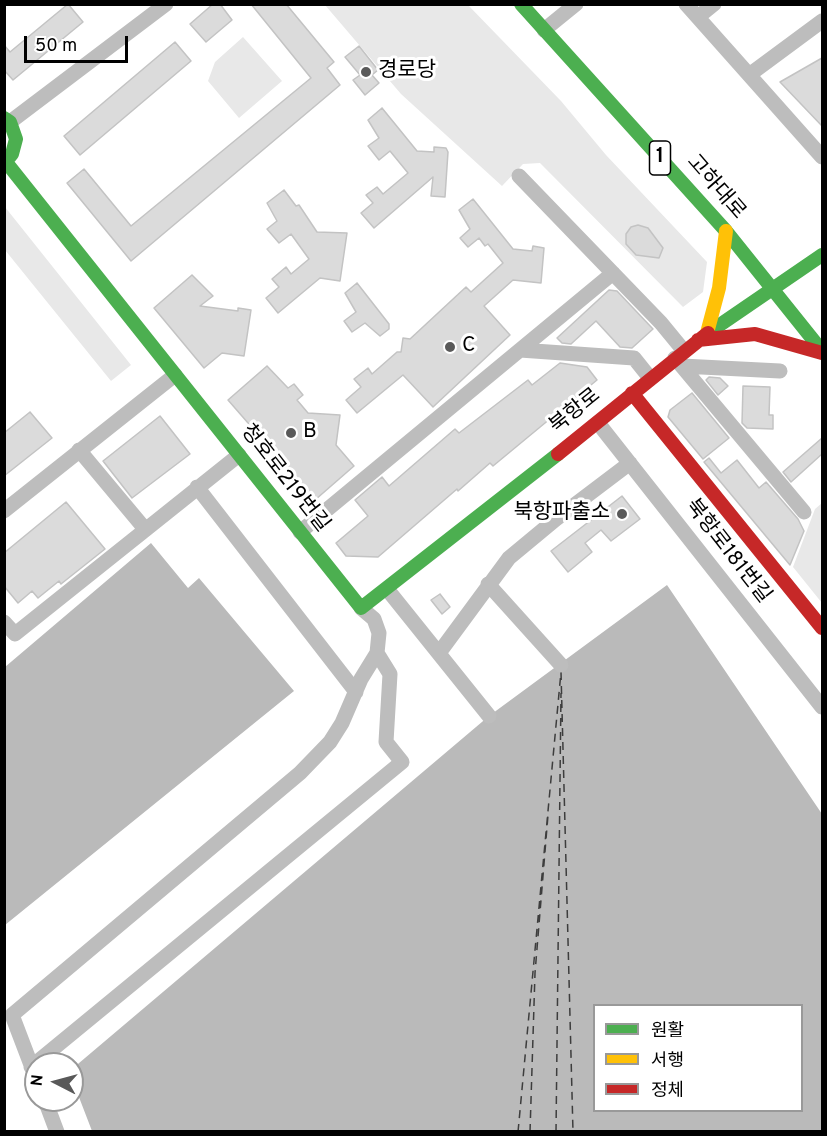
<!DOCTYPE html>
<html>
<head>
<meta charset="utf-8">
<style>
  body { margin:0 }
  #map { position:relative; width:827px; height:1136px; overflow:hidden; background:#fff; font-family:Overpass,"Noto Sans KR",sans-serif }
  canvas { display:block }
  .frame { position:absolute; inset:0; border:6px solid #000; pointer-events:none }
  .legend { position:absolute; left:593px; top:1004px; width:210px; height:108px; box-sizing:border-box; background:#fff; border:2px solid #999; margin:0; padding:8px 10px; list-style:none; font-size:18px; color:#000 }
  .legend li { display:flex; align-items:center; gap:12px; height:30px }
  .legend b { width:30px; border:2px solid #999 }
  .north { position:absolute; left:24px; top:1052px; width:60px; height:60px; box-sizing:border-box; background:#fff; border:2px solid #999; border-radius:50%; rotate:276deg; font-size:16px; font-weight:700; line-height:24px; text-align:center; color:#000 }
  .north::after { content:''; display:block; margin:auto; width:21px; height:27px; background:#595959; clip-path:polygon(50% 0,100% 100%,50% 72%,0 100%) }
  .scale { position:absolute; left:24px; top:36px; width:104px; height:27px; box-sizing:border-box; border:3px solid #000; border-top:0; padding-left:8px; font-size:18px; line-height:21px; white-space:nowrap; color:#000; -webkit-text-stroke:4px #fff; paint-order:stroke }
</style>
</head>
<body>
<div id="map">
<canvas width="827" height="1136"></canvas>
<div class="frame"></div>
<ul class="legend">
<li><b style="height:8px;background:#4caf50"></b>원활</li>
<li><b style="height:8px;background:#ffc107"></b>서행</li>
<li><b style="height:8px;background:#c62828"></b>정체</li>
</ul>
<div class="north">N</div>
<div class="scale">50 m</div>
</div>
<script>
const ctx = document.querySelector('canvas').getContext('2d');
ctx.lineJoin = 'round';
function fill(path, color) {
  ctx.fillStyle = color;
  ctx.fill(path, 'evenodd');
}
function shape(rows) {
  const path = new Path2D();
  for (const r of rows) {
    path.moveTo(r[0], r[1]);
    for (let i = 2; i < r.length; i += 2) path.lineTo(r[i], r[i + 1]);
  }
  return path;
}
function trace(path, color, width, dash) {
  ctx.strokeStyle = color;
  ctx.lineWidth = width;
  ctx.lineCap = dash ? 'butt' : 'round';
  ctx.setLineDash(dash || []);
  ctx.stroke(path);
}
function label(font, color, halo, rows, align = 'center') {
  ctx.font = font + ' Overpass,"Noto Sans KR",sans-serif';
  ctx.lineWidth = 6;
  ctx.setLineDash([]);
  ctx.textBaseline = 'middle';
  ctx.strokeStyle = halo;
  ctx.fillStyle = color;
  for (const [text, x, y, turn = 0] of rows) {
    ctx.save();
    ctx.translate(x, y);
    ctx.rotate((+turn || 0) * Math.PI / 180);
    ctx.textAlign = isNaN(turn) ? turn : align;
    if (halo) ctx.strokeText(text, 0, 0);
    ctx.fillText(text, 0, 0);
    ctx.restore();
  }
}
fill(shape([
  [325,5,468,5,561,101,606,155,707,262,703,292,683,307,540,163,523,164,502,186,401,94],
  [243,37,282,81,239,118,208,81,215,62],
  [5,207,131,365,111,381,5,250],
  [822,503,822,603,793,567,815,509]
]), '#e8e8e8');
fill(shape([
  [151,543,188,588,199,578,294,691,5,925,5,667],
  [667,585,822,814,822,1131,92,1131,72,1079,72,1069,489,716],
  [594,1006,802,1006,802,1110,594,1110]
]), '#bababa');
trace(shape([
  [561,672,573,1132],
  [518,1132,561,672],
  [530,1132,535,973,548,815],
  [556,1132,561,693]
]), '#3d3d3d', 1.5, [8, 6]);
const building = shape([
  [68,4,83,22,13,80,4,70,4,45,10,52,68,4],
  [213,4,220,4,232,20,206,42,190,24,213,4],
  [251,4,286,4,334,62,327,68,340,85,131,261,67,183,84,169,131,226,311,78,251,4],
  [175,42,191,61,80,155,64,136,175,42],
  [359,46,378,70,372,75,379,83,365,95,353,80,360,75,345,57,359,46],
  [822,58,822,126,780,82,822,58],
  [382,108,417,151,434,152,434,147,446,148,448,152,445,197,431,196,433,177,374,228,361,213,373,203,366,195,377,187,383,194,408,173,390,151,379,160,368,146,379,138,368,120,382,108],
  [284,190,296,206,299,205,317,232,347,233,340,281,320,278,278,313,266,298,279,287,272,279,286,267,291,274,309,259,291,234,279,243,267,229,277,221,267,203,284,190],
  [473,199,513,249,532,251,533,246,544,248,541,283,513,280,484,306,510,335,433,407,403,375,357,413,346,400,361,387,354,379,368,368,372,374,397,352,401,352,403,338,410,339,466,287,471,292,503,263,488,244,485,246,479,238,468,247,460,238,470,229,459,210,473,199],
  [638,225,648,228,663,248,659,258,636,255,626,244,626,234,631,227,638,225],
  [192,275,213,296,200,306,238,311,238,308,251,310,244,356,222,353,204,368,154,308,192,275],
  [357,283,389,324,389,329,380,336,365,323,352,332,344,321,356,312,345,293,357,283],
  [609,290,617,291,653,329,632,348,620,347,596,321,571,344,562,343,557,338,609,290],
  [560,363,587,367,597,380,493,466,490,463,458,491,457,489,378,557,346,556,336,543,368,516,355,500,382,477,389,486,455,429,459,433,528,380,532,385,560,363],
  [267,366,288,388,294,384,303,395,297,400,308,413,340,415,336,445,354,466,315,500,228,400,267,366],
  [709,377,720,378,728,386,718,395,706,380,709,377],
  [743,386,770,387,769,415,773,415,773,429,747,428,742,423,743,386],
  [692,393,729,438,703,459,668,417,670,410,692,393],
  [30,412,52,438,4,476,4,433,30,412],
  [160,416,190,454,132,498,103,461,160,416],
  [822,438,822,454,791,482,783,472,822,438],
  [709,458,721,473,737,460,759,488,766,482,798,519,804,531,790,565,704,462,709,458],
  [622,496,640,519,611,541,601,530,585,543,592,552,568,572,551,551,622,496],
  [66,502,105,549,61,584,59,581,38,598,32,591,18,603,4,586,4,553,66,502],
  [440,594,450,607,442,614,431,600,440,594]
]);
fill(building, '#dbdbdb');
trace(building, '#c3c3c3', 1.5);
trace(shape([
  [686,4,822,157],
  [698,17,714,4],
  [544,30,576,4],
  [749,75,822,21],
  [10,122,166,4],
  [519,176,661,323,684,351],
  [520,350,634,358,650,378],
  [675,358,804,512],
  [682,366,780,371],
  [598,423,822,707],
  [79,450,145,529],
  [197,487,356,692],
  [4,511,175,375],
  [300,532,613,273],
  [488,584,561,665],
  [387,589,489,716],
  [4,622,15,634,239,455],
  [439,653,509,558,556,519,630,463],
  [31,1067,402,762,386,742,390,674,377,653],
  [36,1078,12,1015,300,773,330,742,342,723,361,679,377,653,379,633,374,619,361,608],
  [45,1100,57,1132]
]), '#bdbdbd', 15);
trace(shape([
  [521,4,726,231,822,351],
  [4,118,10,122,16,139,12,154,4,164],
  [6,162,361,608,558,454],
  [708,333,822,255]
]), '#4caf50', 14);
trace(shape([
  [707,333,719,288,726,231]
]), '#ffc107', 14);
trace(shape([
  [698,340,755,334,822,353],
  [632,393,822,628],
  [558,454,708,333]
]), '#c62828', 14);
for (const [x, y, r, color] of [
  [366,72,6,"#595959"],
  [450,347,6,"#595959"],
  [291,433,6,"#595959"],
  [622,514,6,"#595959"]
]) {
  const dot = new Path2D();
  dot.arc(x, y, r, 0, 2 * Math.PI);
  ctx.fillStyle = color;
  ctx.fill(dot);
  trace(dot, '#fff', 2);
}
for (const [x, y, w] of [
  [660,158,21]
]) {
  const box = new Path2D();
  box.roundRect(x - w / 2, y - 17, w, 34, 4.5);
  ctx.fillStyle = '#fff';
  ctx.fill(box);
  trace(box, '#000', 1.5);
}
label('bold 20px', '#000', null, [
  ["1",660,158]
]);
label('21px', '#000', '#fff', [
  ["경로당",378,72],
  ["C",462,347],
  ["B",303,433],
  ["북항파출소",610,514,"right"]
], 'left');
label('21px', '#000', '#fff', [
  ["고하대로",715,188,49],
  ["북항로",576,412,-39],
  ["청호로219번길",284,479,52],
  ["북항로181번길",727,552,52]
]);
</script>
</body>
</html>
